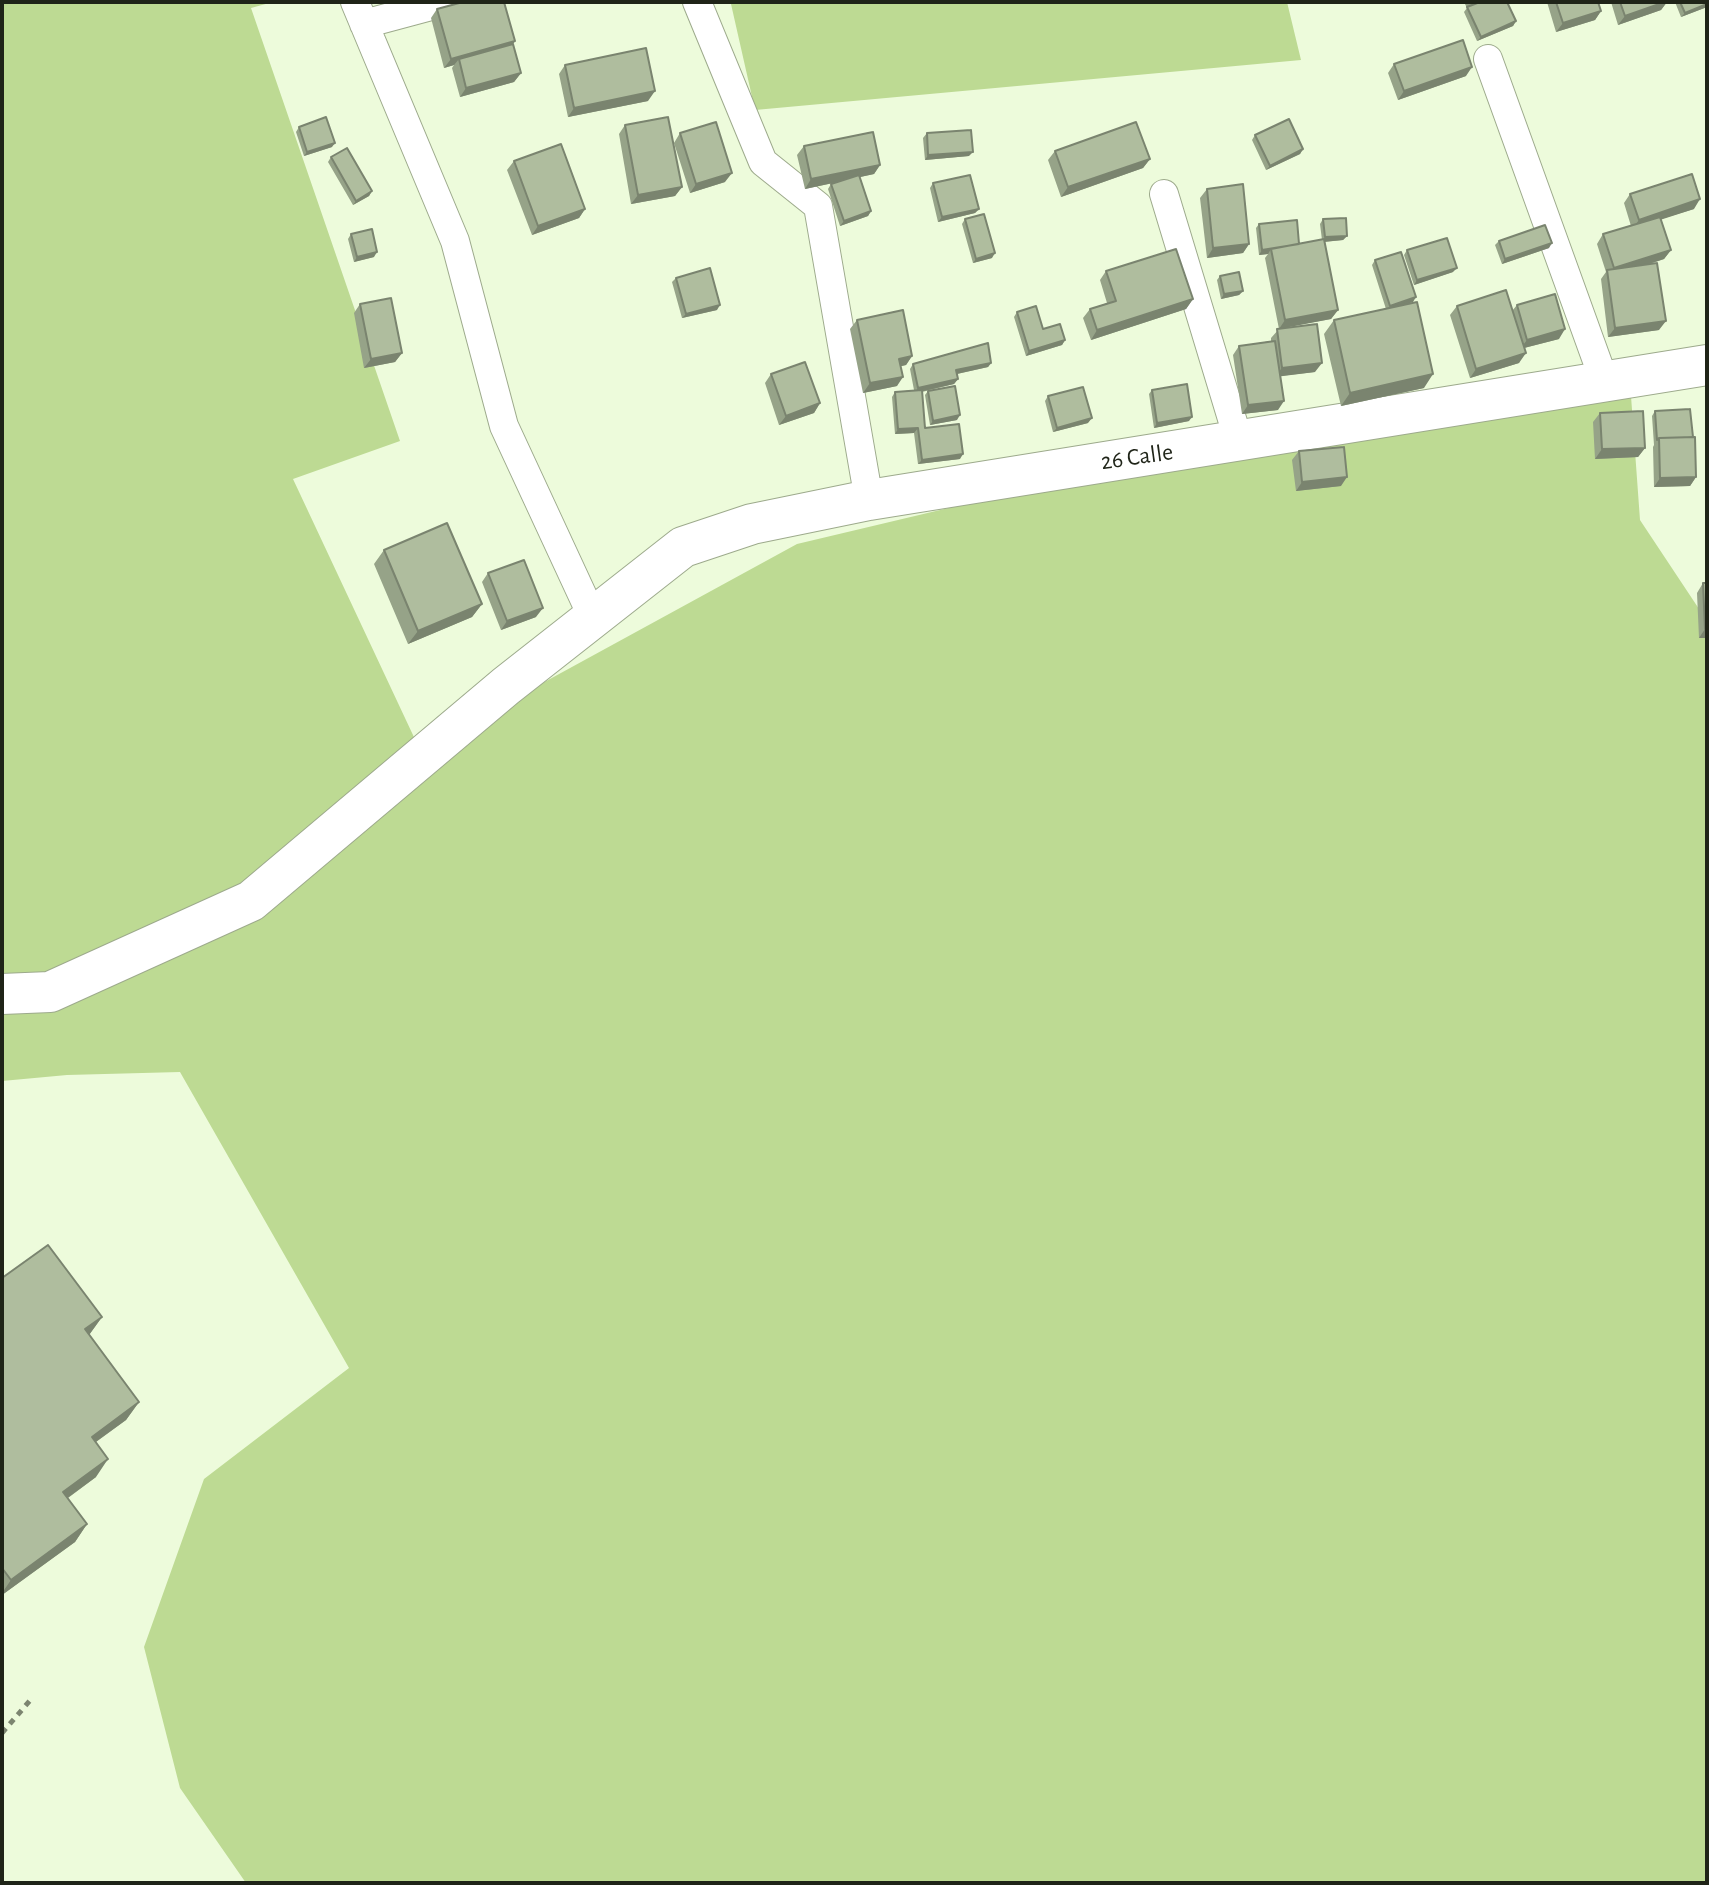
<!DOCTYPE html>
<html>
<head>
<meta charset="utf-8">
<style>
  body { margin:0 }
  #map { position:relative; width:1709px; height:1885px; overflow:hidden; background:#edfbdb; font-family:"Alegreya Sans",sans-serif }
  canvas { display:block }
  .frame { position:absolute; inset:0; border:4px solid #1f2418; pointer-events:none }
</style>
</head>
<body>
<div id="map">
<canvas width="1709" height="1885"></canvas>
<div class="frame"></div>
</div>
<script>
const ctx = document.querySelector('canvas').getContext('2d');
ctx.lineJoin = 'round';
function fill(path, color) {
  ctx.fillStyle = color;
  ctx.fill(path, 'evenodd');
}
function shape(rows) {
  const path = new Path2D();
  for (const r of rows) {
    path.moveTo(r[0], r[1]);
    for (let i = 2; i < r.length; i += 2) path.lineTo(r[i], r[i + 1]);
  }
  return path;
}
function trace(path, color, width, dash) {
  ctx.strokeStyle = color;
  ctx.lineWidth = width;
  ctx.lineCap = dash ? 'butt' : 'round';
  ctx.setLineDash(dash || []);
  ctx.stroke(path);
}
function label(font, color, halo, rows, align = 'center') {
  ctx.font = font + ' "Alegreya Sans",sans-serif';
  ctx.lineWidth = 6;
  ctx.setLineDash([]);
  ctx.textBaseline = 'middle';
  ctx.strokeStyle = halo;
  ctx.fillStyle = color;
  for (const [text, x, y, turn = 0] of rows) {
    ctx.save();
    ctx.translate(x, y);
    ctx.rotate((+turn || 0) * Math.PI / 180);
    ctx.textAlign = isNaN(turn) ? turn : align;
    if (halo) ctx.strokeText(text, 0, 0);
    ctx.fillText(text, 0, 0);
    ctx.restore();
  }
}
fill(shape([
  [2,2,273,2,251,8,400,441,293,479,420,750,797,544,1058,482,1631,396,1640,520,1707,621,1707,1883,246,1883,180,1788,144,1647,204,1479,349,1368,180,1072,67,1075,2,1081],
  [739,2,1287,2,1301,60,755,110,731,4]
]), '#bdda93');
const street = shape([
  [355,2,455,241,504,426,593,618],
  [697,2,763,162,818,206,869,500],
  [364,24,446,2],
  [1488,59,1605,383],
  [1164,194,1239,442]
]);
const secondary = shape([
  [2,994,50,992,251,901,506,686,683,547,752,524,869,500,1707,365]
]);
trace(street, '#9daa8c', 30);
trace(secondary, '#9daa8c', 42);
trace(shape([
  [2,1733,33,1697]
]), '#7c8570', 5, [6, 6]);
trace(street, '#fff', 28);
trace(secondary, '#fff', 40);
fill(shape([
  [1464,2,1507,2,1516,21,1513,26,1477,41,1464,12,1467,8],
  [1547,2,1598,2,1601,11,1595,20,1556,32],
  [1611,2,1667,2,1661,10,1618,25],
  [1675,2,1707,2,1707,7,1681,17],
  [437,9,515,41,513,44,521,73,514,82,460,97,452,68,454,65,444,68,431,18],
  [1394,64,1466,76,1398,100,1388,73],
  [565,65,648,101,568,117,559,74],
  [625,125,682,187,675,196,631,204,619,134],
  [299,127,332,147,304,156,296,132],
  [680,133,725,182,690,193,674,143],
  [927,133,969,156,925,160,923,138],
  [1255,135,1303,149,1300,154,1266,170,1252,140],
  [804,146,880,165,874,174,860,177,871,211,868,216,840,226,828,189,831,184,838,182,805,189,797,155],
  [1055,151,1150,159,1143,168,1061,197,1048,160],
  [331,157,372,191,369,196,353,205,328,162],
  [514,161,585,209,579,218,532,235,507,170],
  [933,183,979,209,975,213,938,222,930,188],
  [1207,189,1249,244,1243,253,1207,258,1200,198],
  [1630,194,1694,209,1661,219,1671,250,1664,259,1647,265,1659,330,1608,337,1601,279,1606,272,1597,244,1603,234,1631,226,1624,203],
  [965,219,992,258,973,263,962,224],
  [1323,219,1347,236,1343,240,1324,242,1338,310,1331,319,1281,328,1315,372,1280,376,1278,410,1242,414,1233,355,1239,346,1271,341,1271,338,1279,329,1265,258,1268,254,1259,255,1256,228,1259,224,1299,244,1322,240,1320,224],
  [351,234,374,257,354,262,348,239],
  [1499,241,1549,248,1502,264,1495,245],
  [1407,250,1453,272,1414,285,1404,255],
  [1375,260,1413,302,1402,305,1424,388,1341,406,1324,334,1334,320,1386,309,1372,265],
  [1106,271,1193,299,1186,309,1091,340,1083,318,1090,309,1107,303,1100,280],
  [1220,276,1243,291,1239,295,1221,299,1217,280],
  [676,278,717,310,682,318,672,282],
  [360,304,402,353,395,362,364,368,354,313],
  [1517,305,1559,339,1524,348,1519,363,1470,378,1450,315,1457,306,1512,311],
  [1017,312,1043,329,1065,340,1062,345,1026,356,1014,317],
  [857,320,912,356,906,365,901,366,897,386,863,393,850,329],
  [991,363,988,367,957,374,958,379,954,384,922,392,925,428,960,459,918,464,914,433,895,434,892,397,895,392,914,390,910,369,913,364],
  [771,374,820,403,814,413,779,425,765,383],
  [1152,390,1189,421,1154,428,1149,394],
  [928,391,957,420,930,425,925,395],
  [1048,396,1088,423,1053,432,1045,401],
  [1655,411,1696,477,1690,486,1654,487,1653,447,1654,445,1652,416],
  [1600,413,1645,448,1638,457,1595,459,1593,422],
  [1299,451,1341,486,1296,491,1292,460],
  [384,550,482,604,472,617,408,644,374,564],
  [488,573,536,617,501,630,482,582],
  [1703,583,1707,583,1707,638,1699,638,1697,593],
  [2,1278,102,1317,89,1335,139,1402,126,1420,96,1442,96,1477,68,1498,87,1524,75,1542,2,1595]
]), '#96a388');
fill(shape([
  [1667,2,1661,10,1618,25,1625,16],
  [1707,4,1707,7,1681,17,1685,13],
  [1601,11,1595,20,1556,32,1563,23],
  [1516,21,1513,26,1477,41,1481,37],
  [515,41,509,50,459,59,454,65,444,68,451,59],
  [1472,67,1466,76,1398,100,1404,91],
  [521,73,514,82,460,97,466,88],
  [655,91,648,101,568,117,574,108],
  [335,143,332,147,304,156,307,152],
  [1303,149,1300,154,1266,170,1270,166],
  [973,152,969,156,925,160,928,155],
  [1150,159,1143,168,1061,197,1068,187],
  [880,165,874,174,805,189,811,179],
  [732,173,725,182,690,193,696,184],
  [682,187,675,196,631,204,638,195],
  [372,191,369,196,353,205,356,201],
  [1700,199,1694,209,1632,229,1639,220],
  [585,209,579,218,532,235,538,226],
  [979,209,975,213,938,222,942,217],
  [871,211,868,216,840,226,844,221],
  [1347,236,1343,240,1322,242,1325,237],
  [1552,243,1549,248,1502,264,1505,259],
  [1249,244,1243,253,1207,258,1213,248],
  [1271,249,1268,254,1259,255,1262,250],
  [1671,250,1664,259,1607,277,1614,268],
  [377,252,374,257,354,262,357,257],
  [995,253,992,258,973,263,976,259],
  [1457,268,1453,272,1414,285,1417,280],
  [1243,291,1239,295,1221,299,1224,294],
  [1416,297,1413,302,1387,310,1390,306],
  [1193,299,1186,309,1091,340,1097,330],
  [720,305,717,310,682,318,686,314],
  [1338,310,1331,319,1279,329,1285,320],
  [1666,321,1659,330,1608,337,1615,328],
  [1565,329,1559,339,1520,349,1527,340],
  [1065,340,1062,345,1026,356,1029,351],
  [402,353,395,362,364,368,371,359],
  [1526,353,1519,363,1470,378,1476,369],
  [912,356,906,365,893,368,899,359],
  [991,363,988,367,952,375,956,370],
  [1322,363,1315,372,1275,377,1282,368],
  [1433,374,1424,388,1341,406,1350,393],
  [903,377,897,386,863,393,870,383],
  [958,379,954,384,915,393,918,388],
  [1284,401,1278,410,1242,414,1248,405],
  [820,403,814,413,779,425,786,416],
  [960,415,957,420,930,425,933,421],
  [1192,417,1189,421,1154,428,1157,423],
  [1092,418,1088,423,1053,432,1057,428],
  [918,428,914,433,895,434,898,429],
  [1645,448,1638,457,1595,459,1602,449],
  [963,454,960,459,918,464,922,460],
  [1347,477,1341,486,1296,491,1302,482],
  [1696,477,1690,486,1654,487,1660,478],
  [482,604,472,617,408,644,418,631],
  [543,608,536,617,501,630,507,621],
  [1705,629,1707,629,1707,638,1699,638],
  [102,1317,89,1335,85,1329],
  [139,1402,126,1420,79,1454,92,1437],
  [108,1459,96,1477,51,1510,63,1492],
  [87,1524,75,1542,2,1595,2,1593,11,1580]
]), '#7a846f');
const building = shape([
  [463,2,504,2,515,41,451,59,437,9,463,2],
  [1480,2,1507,2,1516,21,1481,37,1467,7,1480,2],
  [1556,2,1598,2,1601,11,1563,23,1556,2],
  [1620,2,1665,2,1625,16,1620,2],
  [1680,2,1707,2,1707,4,1685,13,1680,2],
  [1463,40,1472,67,1404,91,1394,64,1463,40],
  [513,44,521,73,466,88,459,59,513,44],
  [646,48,655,91,574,108,565,65,646,48],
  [326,117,335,143,307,152,299,127,326,117],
  [668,117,682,187,638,195,625,125,668,117],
  [1289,119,1303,149,1270,166,1255,135,1289,119],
  [716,122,732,173,696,184,680,133,716,122],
  [1136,122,1150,159,1068,187,1055,151,1136,122],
  [971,130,973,152,928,155,927,133,971,130],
  [873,132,880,165,811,179,804,146,873,132],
  [561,144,585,209,538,226,514,161,561,144],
  [347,148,372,191,356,201,331,157,347,148],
  [1692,174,1700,199,1639,220,1630,194,1692,174],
  [859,175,871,211,844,221,831,184,859,175],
  [970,175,979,209,942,217,933,183,970,175],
  [1243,184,1249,244,1213,248,1207,189,1243,184],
  [984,214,995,253,976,259,965,219,984,214],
  [1660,217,1671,250,1614,268,1603,234,1660,217],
  [1346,218,1347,236,1325,237,1323,219,1346,218],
  [1297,220,1299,244,1262,250,1259,224,1297,220],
  [1545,225,1552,243,1505,259,1499,241,1545,225],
  [372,229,377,252,357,257,351,234,372,229],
  [1447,238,1457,268,1417,280,1407,250,1447,238],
  [1324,239,1338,310,1285,320,1271,249,1324,239],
  [1176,249,1193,299,1097,330,1090,309,1116,301,1106,271,1176,249],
  [1401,252,1416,297,1390,306,1375,260,1401,252],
  [1657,263,1666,321,1615,328,1607,270,1657,263],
  [710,268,720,305,686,314,676,278,710,268],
  [1239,272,1243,291,1224,294,1220,276,1239,272],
  [1506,290,1526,353,1476,369,1457,306,1506,290],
  [1555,294,1565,329,1527,340,1517,305,1555,294],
  [391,298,402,353,371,359,360,304,391,298],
  [1417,302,1433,374,1350,393,1334,320,1417,302],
  [1036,306,1043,329,1060,324,1065,340,1029,351,1017,312,1036,306],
  [903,310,912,356,899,359,903,377,870,383,857,320,903,310],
  [1317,324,1322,363,1282,368,1277,329,1317,324],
  [1275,341,1284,401,1248,405,1239,346,1275,341],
  [988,343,991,363,956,370,958,379,918,388,913,364,988,343],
  [805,362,820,403,786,416,771,374,805,362],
  [1187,384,1192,417,1157,423,1152,390,1187,384],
  [955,386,960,415,933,421,928,391,955,386],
  [1083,387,1092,418,1057,428,1048,396,1083,387],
  [922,390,925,428,959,424,963,454,922,460,918,428,898,429,895,392,922,390],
  [1690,409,1693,437,1659,438,1657,440,1655,411,1690,409],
  [1643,411,1645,448,1602,449,1600,413,1643,411],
  [1695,437,1696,477,1660,478,1659,438,1695,437],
  [1344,447,1347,477,1302,482,1299,451,1344,447],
  [447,523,482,604,418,631,384,550,447,523],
  [524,560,543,608,507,621,488,573,524,560],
  [1703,583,1707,583,1707,629,1705,629,1703,583],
  [48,1245,102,1317,85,1329,139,1402,92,1437,108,1459,63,1492,87,1524,11,1580,2,1568,2,1278,48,1245]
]);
fill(building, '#afbd9e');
trace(building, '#7a846f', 2);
label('24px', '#1f2418', '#fff', [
  ["26 Calle",1137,457,-8]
]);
</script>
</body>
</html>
